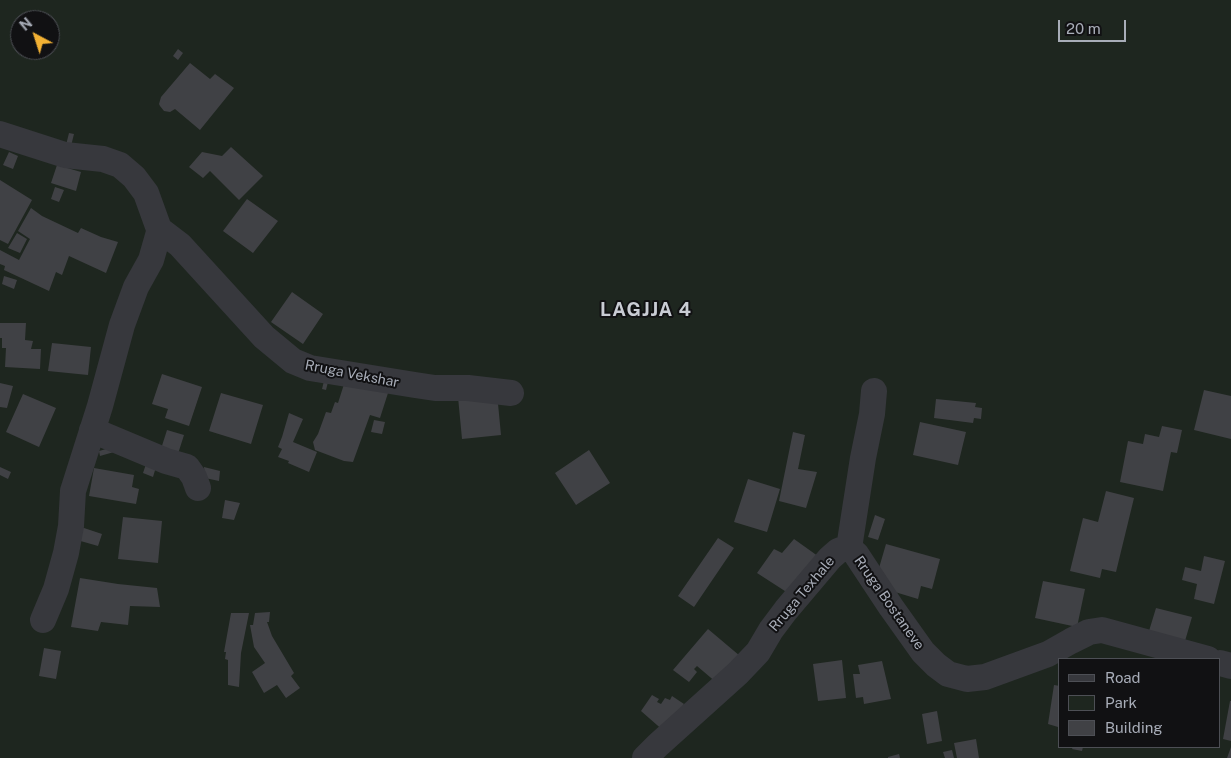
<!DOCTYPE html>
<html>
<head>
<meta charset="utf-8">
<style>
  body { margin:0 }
  #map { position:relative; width:1231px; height:758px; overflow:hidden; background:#161618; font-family:"Public Sans",sans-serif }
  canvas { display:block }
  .legend { position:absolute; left:1058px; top:658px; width:162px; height:90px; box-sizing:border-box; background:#111113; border:1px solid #4d4f55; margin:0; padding:6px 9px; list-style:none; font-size:15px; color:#a8adb8 }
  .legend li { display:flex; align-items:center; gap:10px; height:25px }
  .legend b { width:25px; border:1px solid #4d4f55 }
  .north { position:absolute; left:10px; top:10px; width:50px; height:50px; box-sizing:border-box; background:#111113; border:1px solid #4d4f55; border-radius:50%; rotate:320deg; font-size:14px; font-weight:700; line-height:20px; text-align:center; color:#a8adb8 }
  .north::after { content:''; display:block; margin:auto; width:18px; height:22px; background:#f2b134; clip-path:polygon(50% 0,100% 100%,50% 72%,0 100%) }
  .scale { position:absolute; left:1058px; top:20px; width:68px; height:22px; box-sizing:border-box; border:2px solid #a8adb8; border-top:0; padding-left:6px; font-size:15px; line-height:18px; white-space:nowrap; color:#a8adb8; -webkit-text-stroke:4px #111113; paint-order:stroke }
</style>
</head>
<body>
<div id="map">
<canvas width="1231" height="758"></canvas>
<ul class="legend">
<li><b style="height:6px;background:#37383d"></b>Road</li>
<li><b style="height:14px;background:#1e261f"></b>Park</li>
<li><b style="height:14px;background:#404145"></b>Building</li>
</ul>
<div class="north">N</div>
<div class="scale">20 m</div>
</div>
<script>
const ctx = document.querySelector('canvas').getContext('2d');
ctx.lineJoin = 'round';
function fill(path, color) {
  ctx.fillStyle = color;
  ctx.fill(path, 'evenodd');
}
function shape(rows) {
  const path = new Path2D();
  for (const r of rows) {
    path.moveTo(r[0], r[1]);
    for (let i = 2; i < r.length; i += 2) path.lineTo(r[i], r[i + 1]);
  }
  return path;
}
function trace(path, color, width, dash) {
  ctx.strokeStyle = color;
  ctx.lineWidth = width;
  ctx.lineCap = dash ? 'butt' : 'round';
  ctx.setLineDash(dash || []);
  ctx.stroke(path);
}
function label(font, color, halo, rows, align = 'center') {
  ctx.font = font + ' "Public Sans",sans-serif';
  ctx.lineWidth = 4;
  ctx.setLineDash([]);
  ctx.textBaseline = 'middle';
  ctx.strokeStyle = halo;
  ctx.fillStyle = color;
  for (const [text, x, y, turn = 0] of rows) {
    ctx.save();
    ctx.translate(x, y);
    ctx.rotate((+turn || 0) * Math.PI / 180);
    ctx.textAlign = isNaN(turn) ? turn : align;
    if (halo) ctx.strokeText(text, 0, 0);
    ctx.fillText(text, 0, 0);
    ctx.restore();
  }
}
fill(shape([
  [0,0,1231,0,1231,758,0,758],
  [20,20,50,20,50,50,20,50],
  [1060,659,1220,659,1220,747,1060,747]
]), '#1e261f');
fill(shape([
  [178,49,183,53,178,60,173,56],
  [190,63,210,79,215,74,234,88,200,130,175,109,170,112,164,111,160,106,159,104,161,97],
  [69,133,74,134,70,150,65,149],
  [231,147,263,176,239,200,210,171,203,178,189,167,202,152,222,156],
  [9,152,18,156,13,169,3,165],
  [57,165,81,172,76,191,51,183],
  [0,180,32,200,8,244,0,240],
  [55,187,64,190,59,202,51,199],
  [247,199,278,221,253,253,223,231],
  [31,208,42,216,78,233,81,228,101,237,118,242,106,273,69,256,62,275,56,272,49,291,4,270,5,266,0,264,0,250,19,260,30,239,18,231],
  [17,233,27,239,20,253,8,248],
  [4,276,17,280,14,289,2,284],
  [292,292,323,314,303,344,271,322],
  [0,323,26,323,25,340,33,341,31,349,41,349,40,369,5,367,6,348,2,348,2,338,0,338],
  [52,343,91,347,88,375,48,371],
  [162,374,202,387,189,426,165,418,168,409,152,404],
  [324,381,328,382,326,390,322,389],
  [345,381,388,393,380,418,370,415,353,462,344,461,315,450,313,442,318,434,326,412,331,413,335,402,338,403],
  [0,383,13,386,7,408,0,407],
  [1204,390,1231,396,1231,439,1194,430],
  [221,393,263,405,251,444,209,431],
  [497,393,501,435,462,439,458,397],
  [23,394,56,408,39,447,6,432],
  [936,399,976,403,975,407,982,408,981,419,974,418,973,423,934,418],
  [289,413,303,419,293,442,317,452,309,472,288,463,289,461,278,457,282,449,278,447,282,437],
  [374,420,385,422,382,434,371,432],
  [920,422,966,432,958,465,913,455],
  [1162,426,1182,430,1177,453,1171,452,1163,491,1120,482,1128,441,1143,444,1145,434,1159,437],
  [167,430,184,435,177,457,160,452],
  [793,432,805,435,798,469,817,472,806,508,779,501],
  [113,447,114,452,100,456,99,451],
  [589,450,610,483,576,505,555,473],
  [146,464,156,467,153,477,143,473],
  [0,467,11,472,8,479,0,475],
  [204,467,220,471,219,481,205,478],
  [94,468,134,475,132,487,139,489,136,504,89,496],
  [748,479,780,489,767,532,734,522],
  [1106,491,1134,498,1116,572,1102,569,1100,578,1070,571,1083,518,1098,522],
  [225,500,240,503,234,520,222,518],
  [875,515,885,519,878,540,868,537],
  [123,517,162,521,158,563,118,559],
  [81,527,102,534,98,546,77,540],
  [718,538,734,548,694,607,678,596],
  [794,539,822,559,788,593,757,573,774,549,782,553],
  [886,544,940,559,932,589,921,586,918,599,885,589,879,568],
  [1204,556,1225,561,1214,604,1194,599,1197,584,1182,580,1185,567,1201,571],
  [80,578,118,584,157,588,160,607,130,606,128,625,101,622,98,631,71,627],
  [1043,581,1085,589,1077,627,1035,618],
  [1156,608,1192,617,1185,641,1149,631],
  [270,612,269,622,267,622,272,636,294,673,291,676,300,688,286,698,277,685,264,693,252,672,265,663,254,647,250,625,253,625,255,613],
  [231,613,249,613,241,653,239,687,228,685,228,660,225,659,226,652,224,652],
  [708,629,740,656,717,683,697,666,694,669,697,672,689,682,673,670],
  [44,648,61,651,56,679,39,676],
  [842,660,846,698,818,701,813,664],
  [882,661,891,699,864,704,863,697,856,698,853,674,860,674,858,665],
  [1054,685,1060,686,1060,722,1058,727,1048,724],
  [652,695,659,699,657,702,661,704,665,698,670,700,672,696,684,704,665,732,641,711],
  [1230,701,1231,701,1231,741,1223,739],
  [937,711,942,741,927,744,922,714],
  [976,739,979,758,957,758,954,743],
  [1073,747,1083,747,1082,751,1072,749],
  [1231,747,1231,758,1227,758],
  [952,750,954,758,945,758,943,752],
  [899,754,900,758,888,758,888,757]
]), '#404145');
trace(shape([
  [0,134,65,155,103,159,120,165,134,177,146,193,159,229,159,232,151,260,136,287,122,325,100,406,73,491,71,526,66,553,56,589,43,620],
  [159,229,180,245,264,337,293,361,310,368,415,385,435,388,468,388,511,393],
  [92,430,166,461,187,467,194,477,198,488],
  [849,548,856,554,891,607,923,652,936,665,948,674,967,679,985,677,1048,654,1071,641,1089,632,1102,630,1208,659],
  [849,548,863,458,872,414,874,391],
  [1220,663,1231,666],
  [645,758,658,745,738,673,758,652,771,630,786,610,830,558,838,551,843,549,849,548]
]), '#37383d', 26);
label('14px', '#a8adb8', '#111113', [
  ["Rruga Vekshar",352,374,11],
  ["Rruga Texhale",802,594,-50],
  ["Rruga Bostaneve",889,603,55]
]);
ctx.letterSpacing = '1px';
label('bold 19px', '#c9ccd4', '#111113', [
  ["LAGJJA 4",646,310]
]);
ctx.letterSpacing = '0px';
</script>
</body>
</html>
